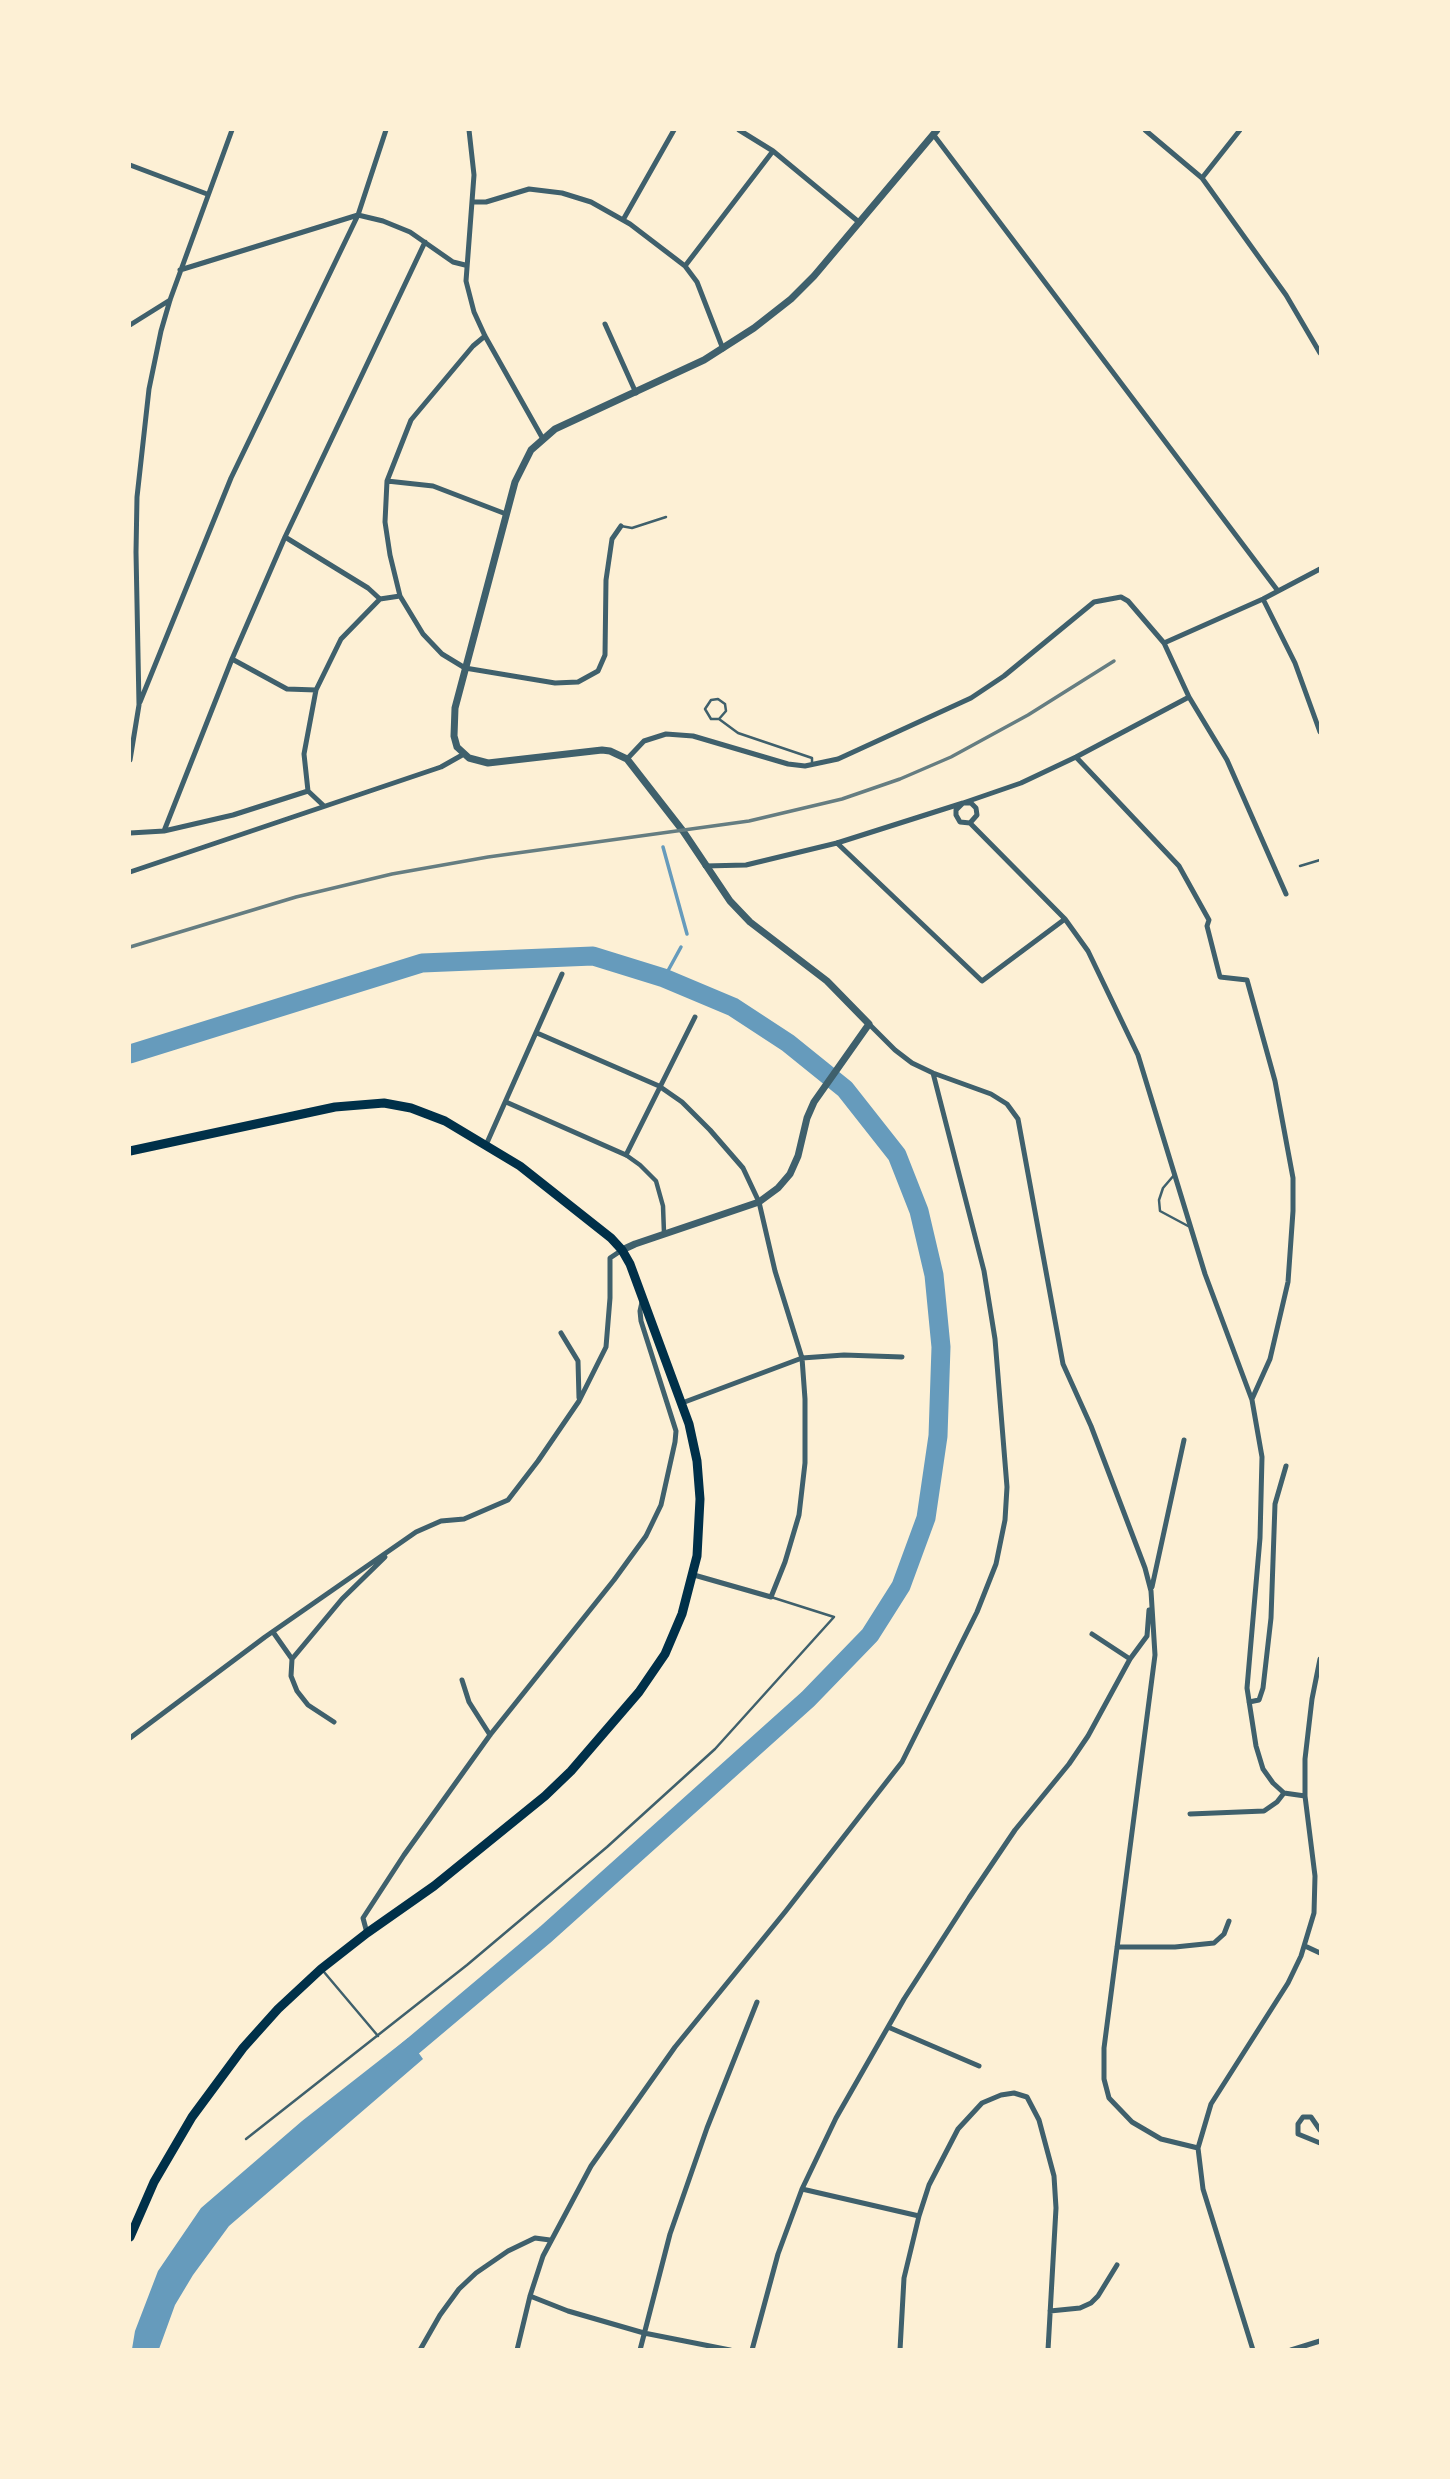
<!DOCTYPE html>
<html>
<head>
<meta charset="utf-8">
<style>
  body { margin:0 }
  #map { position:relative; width:1450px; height:2479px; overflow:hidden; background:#fdf0d5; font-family:Commissioner,sans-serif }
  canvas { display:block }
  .frame { position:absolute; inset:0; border:131px solid #fdf0d5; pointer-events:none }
</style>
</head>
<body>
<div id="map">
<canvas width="1450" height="2479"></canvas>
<div class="frame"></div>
</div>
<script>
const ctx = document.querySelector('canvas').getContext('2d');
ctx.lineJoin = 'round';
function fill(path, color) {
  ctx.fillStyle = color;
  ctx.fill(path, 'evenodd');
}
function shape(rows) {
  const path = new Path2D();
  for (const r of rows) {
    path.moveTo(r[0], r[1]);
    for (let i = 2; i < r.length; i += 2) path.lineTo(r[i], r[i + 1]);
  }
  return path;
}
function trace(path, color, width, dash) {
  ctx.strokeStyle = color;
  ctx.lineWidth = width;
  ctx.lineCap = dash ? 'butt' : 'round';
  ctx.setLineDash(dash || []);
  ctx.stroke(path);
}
fill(shape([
  [408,2038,423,2059,229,2226,193,2275,175,2305,159,2349,132,2349,135,2331,158,2271,201,2208,302,2121]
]), '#669bbc');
trace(shape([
  [663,847,687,934],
  [664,978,681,947]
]), '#669bbc', 3.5);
trace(shape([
  [130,1054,422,963,593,956,664,978,733,1007,788,1043,845,1089,897,1155,919,1211,934,1275,941,1347,938,1436,926,1518,901,1586,870,1635,808,1699,546,1934,394,2062]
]), '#669bbc', 19);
trace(shape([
  [621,526,632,528,666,517],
  [719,719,726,711,725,704,718,699,711,700,705,709,711,719,719,719,738,733,812,758,812,762],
  [1300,866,1320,860],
  [1175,1174,1163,1188,1159,1200,1160,1211,1188,1226],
  [324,1972,378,2036],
  [246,2139,467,1965,607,1847,715,1749,834,1617,771,1597]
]), '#3f606c', 2.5);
trace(shape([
  [626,1155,640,1165,656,1181,663,1206,664,1233]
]), '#3f606c', 4.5);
trace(shape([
  [469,130,474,175,466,281,474,312,485,336,543,439],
  [739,130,773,151,860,223],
  [1145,130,1202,178,1286,295,1320,353],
  [933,134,1278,591],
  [130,165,207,194],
  [1202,178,1240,130],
  [473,202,486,202,529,189,562,193,591,202,630,224,685,266,697,282,723,349],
  [623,220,674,130],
  [685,266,773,151],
  [180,270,358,215,383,221,410,232,453,262,465,265],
  [605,324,636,393],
  [130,325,170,300],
  [485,336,473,346,411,420,387,481,385,522,390,555,400,596,423,634,442,654,465,668,555,683,578,682,598,671,605,655,606,580,612,539,621,526],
  [387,481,433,486,506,514],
  [285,537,368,588,380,599],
  [1263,599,1295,663,1320,732],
  [1164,643,1263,599,1320,569],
  [232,659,287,689,316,690],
  [1189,697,1227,760,1286,894],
  [140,702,231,478,358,215,386,130],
  [1076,757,1179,866,1209,920,1207,926,1220,977,1247,980,1275,1081,1293,1178,1293,1211,1288,1282,1270,1359,1252,1399],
  [627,759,644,741,666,734,693,736,788,764,805,766,838,759,971,698,1004,676,1094,602,1121,597,1128,601,1164,643,1189,697,1076,757,1021,783,963,803,837,843,746,865,705,866],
  [130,760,139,705,136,552,137,497,149,389,161,331,170,300,232,130],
  [308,791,304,754,316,690,341,639,380,599,400,596],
  [308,791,324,806],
  [970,823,977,815,976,808,971,803,963,803,956,810,956,815,960,822,970,823,1065,919,1088,951,1138,1055,1205,1274,1252,1400,1262,1457,1260,1538,1247,1688,1256,1746,1263,1769,1273,1783,1284,1793,1305,1796],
  [164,831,232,659,285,537,425,242],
  [130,833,164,831,233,815,308,791],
  [837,843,982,981,1065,919],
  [130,872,441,767,464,754],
  [869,1024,895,1050,912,1063,933,1073,991,1094,1007,1104,1018,1119,1063,1364,1091,1426,1145,1568,1151,1591,1155,1655,1104,2048,1104,2079,1109,2098,1132,2122,1161,2139,1198,2148],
  [537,1033,659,1086,682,1102,710,1130,743,1168,759,1202,775,1271,802,1358,805,1399,805,1463,799,1515,785,1562,771,1597,694,1575],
  [506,1102,626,1155,695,1017],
  [486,1145,562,974],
  [561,1333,578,1361,579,1398],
  [682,1403,802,1358,844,1355,902,1357],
  [1152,1587,1184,1440],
  [273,1632,292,1659],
  [1092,1634,1130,1659],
  [462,1680,469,1702,490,1735],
  [1249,1702,1259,1700,1263,1688,1271,1618,1275,1504,1286,1466],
  [334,1722,308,1705,297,1691,291,1676,292,1659,342,1599,385,1557],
  [130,1738,265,1637,416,1532,441,1521,464,1519,508,1500,538,1461,579,1401,606,1347,610,1298,610,1258,622,1250],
  [1190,1814,1264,1811,1277,1802,1284,1793],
  [367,1933,363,1918,404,1855,490,1735,614,1580,646,1536,661,1505,675,1442,676,1431,641,1321,640,1311,642,1302],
  [1305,1946,1320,1953],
  [1117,1947,1175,1947,1214,1943,1224,1934,1229,1921],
  [888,2027,979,2066],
  [1320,2130,1311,2117,1303,2117,1298,2124,1298,2134,1320,2143],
  [802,2189,919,2216],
  [530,2296,568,2311,644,2333,730,2350],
  [1050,2311,1080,2308,1091,2303,1098,2296,1117,2265],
  [420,2350,440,2315,459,2289,476,2273,508,2251,535,2238,550,2240],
  [517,2350,530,2296,543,2256,591,2166,675,2047,785,1912,902,1762,977,1612,996,1564,1005,1520,1007,1487,995,1339,984,1271,933,1073],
  [640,2350,670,2234,707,2128,757,2002],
  [752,2350,778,2254,802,2189,836,2118,904,1999,969,1898,1015,1830,1069,1764,1088,1736,1130,1659,1147,1636,1149,1610],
  [900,2350,904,2278,919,2216,929,2185,958,2129,982,2103,1001,2095,1014,2093,1027,2097,1039,2120,1054,2176,1056,2208,1048,2350],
  [1253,2350,1203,2189,1198,2148,1211,2104,1288,1983,1301,1956,1314,1913,1315,1876,1305,1796,1305,1759,1312,1699,1320,1659],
  [1291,2350,1320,2341]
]), '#3f606c', 5);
trace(shape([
  [622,1250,635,1244,759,1202,778,1188,790,1174,798,1156,807,1118,814,1102,869,1024,827,981,750,922,730,901,683,831,627,759,610,751,602,750,488,763,469,758,457,747,454,736,455,708,515,482,531,450,555,429,704,360,754,328,791,299,814,276,937,130]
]), '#3f606c', 7);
trace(shape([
  [130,1151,335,1107,384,1103,411,1108,445,1121,520,1166,611,1238,622,1250,630,1264,689,1424,697,1461,700,1499,697,1556,682,1614,665,1654,639,1692,571,1771,545,1796,434,1886,367,1933,321,1969,278,2009,243,2048,192,2117,154,2182,130,2237]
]), '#003049', 9);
trace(shape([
  [130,947,296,897,392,874,488,857,749,821,842,799,900,779,951,757,1028,715,1114,661]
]), '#657d81', 3.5);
</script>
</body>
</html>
